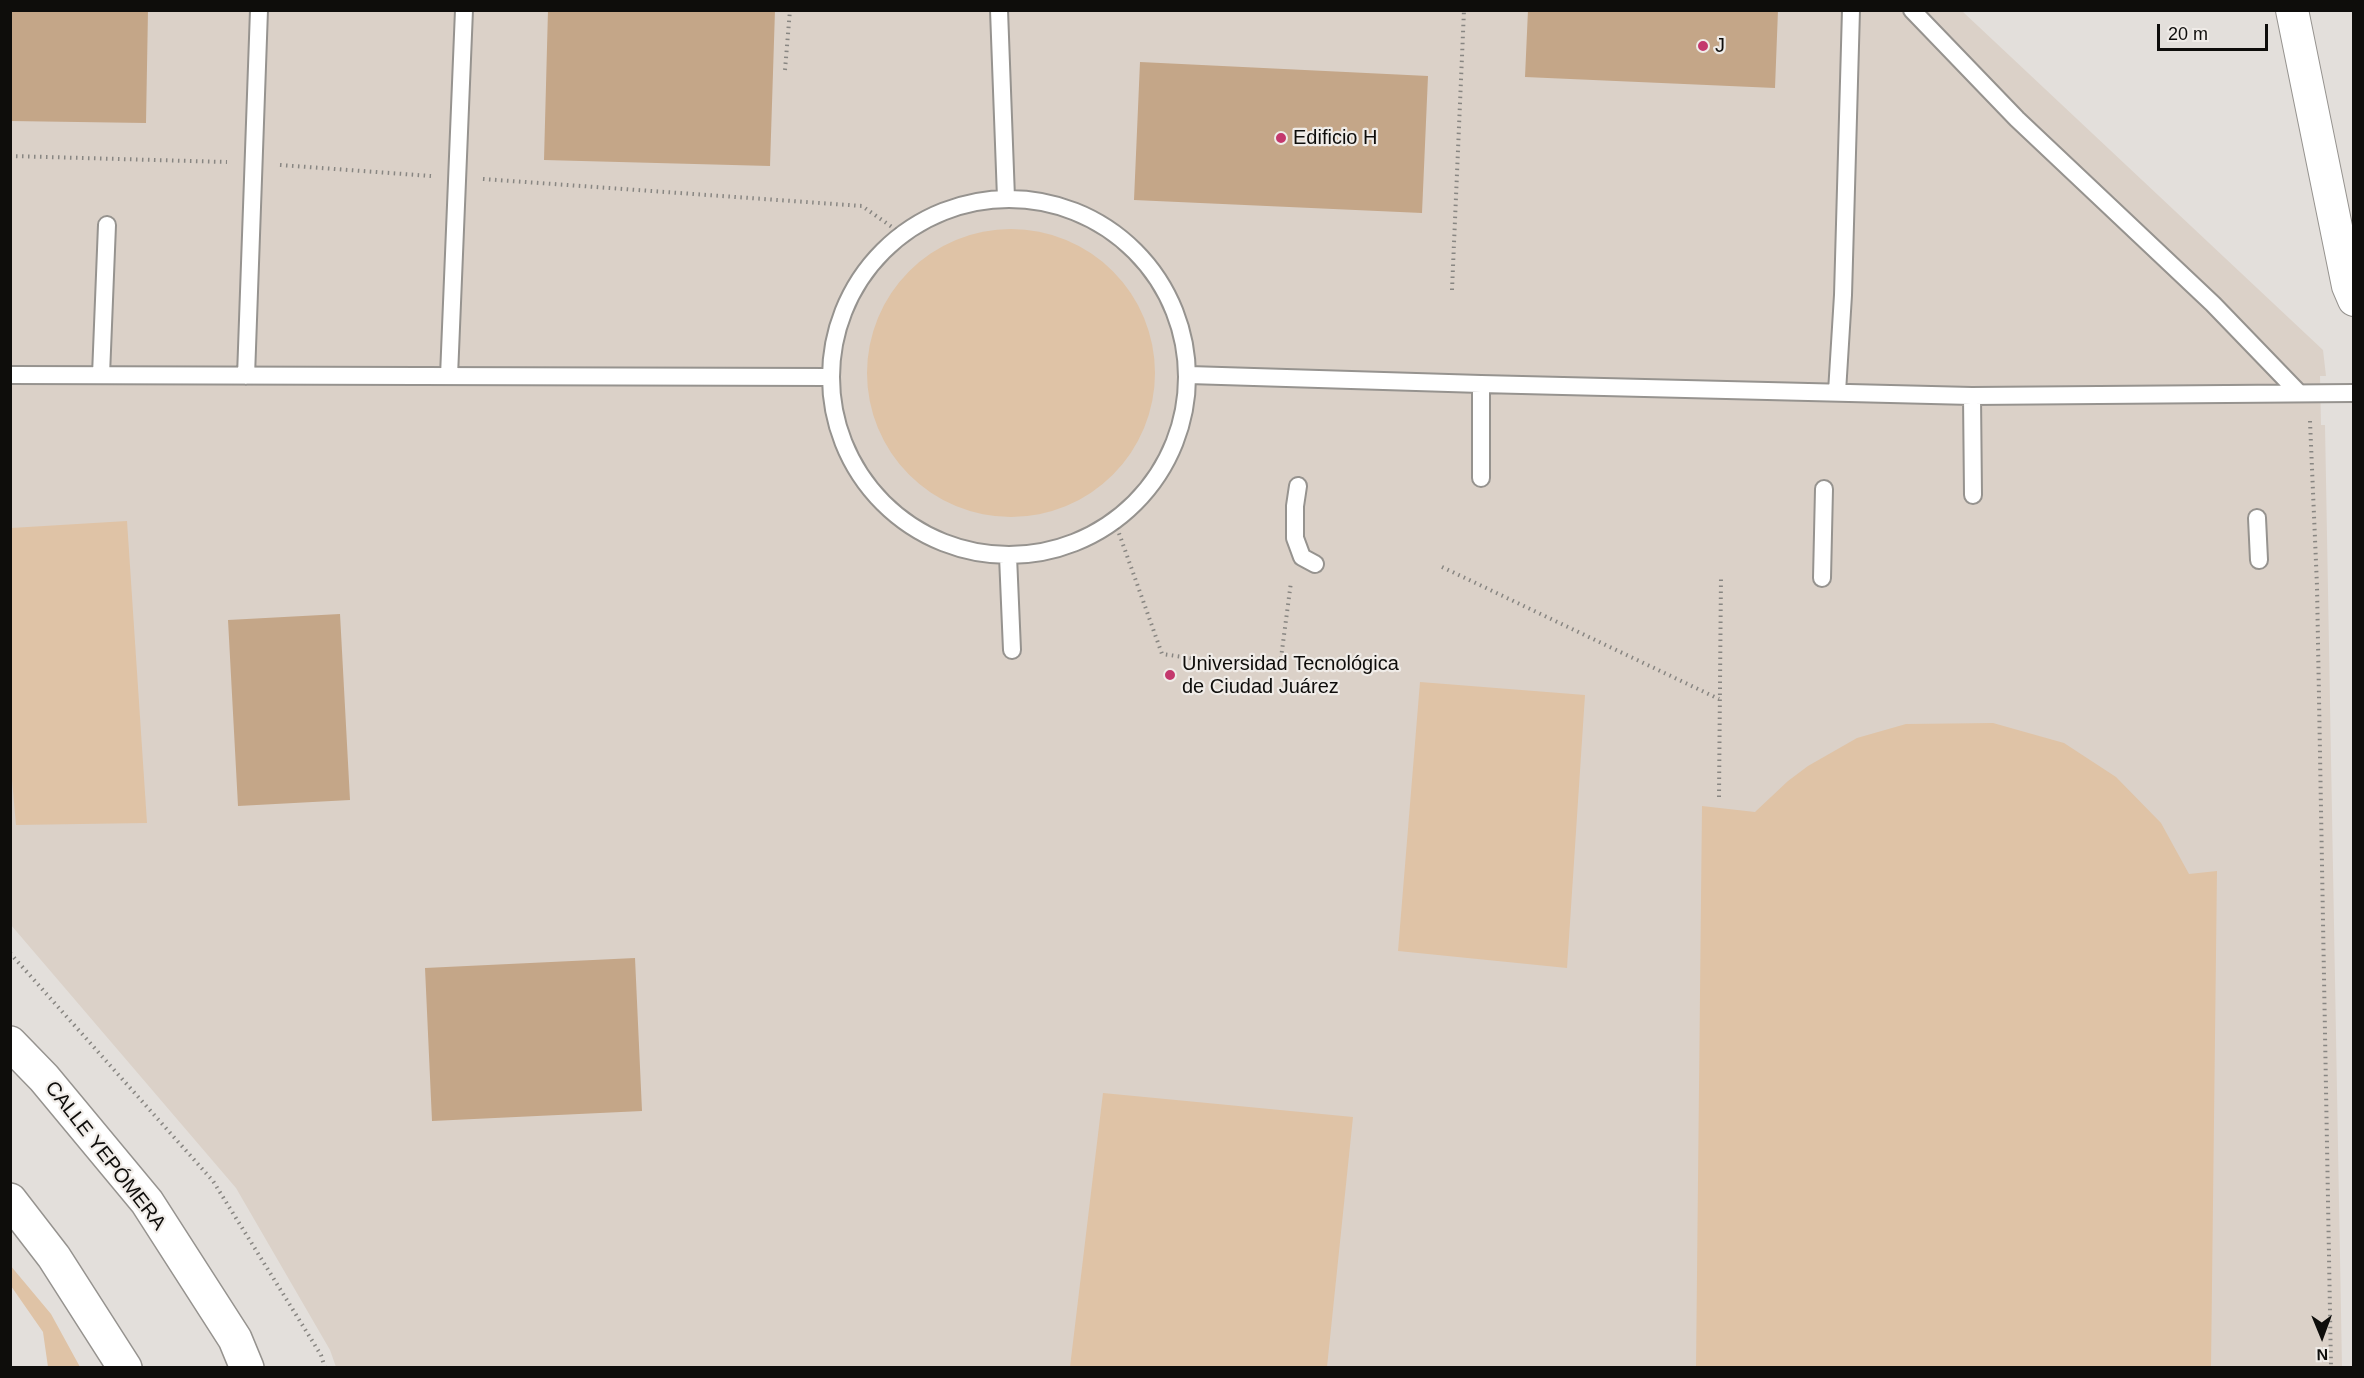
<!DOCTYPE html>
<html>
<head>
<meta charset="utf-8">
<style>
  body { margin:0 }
  #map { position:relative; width:2364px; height:1378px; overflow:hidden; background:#e3dfdb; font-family:Arial,sans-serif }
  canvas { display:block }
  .frame { position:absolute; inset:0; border:12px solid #0e0d0b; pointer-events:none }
  .north { position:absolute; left:2292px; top:1306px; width:60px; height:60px; -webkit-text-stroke:4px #f0ece8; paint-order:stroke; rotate:179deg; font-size:16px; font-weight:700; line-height:24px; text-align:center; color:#0e0d0b }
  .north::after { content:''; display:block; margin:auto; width:21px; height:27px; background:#0e0d0b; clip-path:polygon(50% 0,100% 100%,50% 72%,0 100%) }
  .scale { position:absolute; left:2157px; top:24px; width:111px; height:27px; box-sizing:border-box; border:3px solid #0e0d0b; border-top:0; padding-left:8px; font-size:18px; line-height:21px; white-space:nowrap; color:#0e0d0b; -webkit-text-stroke:4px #f0ece8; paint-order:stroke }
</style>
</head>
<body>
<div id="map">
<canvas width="2364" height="1378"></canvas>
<div class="frame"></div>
<div class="north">N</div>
<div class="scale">20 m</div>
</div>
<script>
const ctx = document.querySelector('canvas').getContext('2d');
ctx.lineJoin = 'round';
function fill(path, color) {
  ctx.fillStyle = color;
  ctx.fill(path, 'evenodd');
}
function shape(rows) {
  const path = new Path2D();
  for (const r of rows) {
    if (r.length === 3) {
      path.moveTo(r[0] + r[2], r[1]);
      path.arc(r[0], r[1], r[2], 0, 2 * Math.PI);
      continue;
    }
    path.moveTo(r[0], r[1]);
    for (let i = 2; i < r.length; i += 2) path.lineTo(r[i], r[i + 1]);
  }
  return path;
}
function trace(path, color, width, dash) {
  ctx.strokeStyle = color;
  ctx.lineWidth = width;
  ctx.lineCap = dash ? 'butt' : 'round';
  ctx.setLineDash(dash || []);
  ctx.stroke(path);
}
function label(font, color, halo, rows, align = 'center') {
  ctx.font = font + ' Arial,sans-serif';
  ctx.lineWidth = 4.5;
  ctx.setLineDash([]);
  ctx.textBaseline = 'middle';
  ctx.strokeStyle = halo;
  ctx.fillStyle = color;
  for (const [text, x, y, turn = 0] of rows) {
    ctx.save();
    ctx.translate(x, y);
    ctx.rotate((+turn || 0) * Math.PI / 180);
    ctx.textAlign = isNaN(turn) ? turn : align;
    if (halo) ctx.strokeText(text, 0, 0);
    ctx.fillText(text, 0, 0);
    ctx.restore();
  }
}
fill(shape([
  [10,11,1962,11,2323,350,2326,376,2320,376,2321,425,2325,425,2342,1367,336,1367,330,1350,236,1188,11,925]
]), '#dbd1c8');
fill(shape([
  [1011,373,144],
  [127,521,147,823,16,825,10,757,11,528],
  [1420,682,1585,695,1567,968,1398,951],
  [1993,723,2064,743,2116,777,2161,823,2189,874,2217,871,2211,1367,1696,1367,1702,806,1755,812,1788,781,1808,766,1857,738,1906,724],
  [1103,1093,1353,1117,1327,1367,1070,1367],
  [10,1265,51,1314,80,1367,48,1367,43,1332,11,1286]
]), '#dfc3a6');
fill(shape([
  [10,10,148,10,146,123,10,121],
  [548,10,775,10,770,166,544,160],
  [1528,10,1778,10,1775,88,1525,77],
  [1140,62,1428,76,1422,213,1134,200],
  [340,614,350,800,238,806,228,620],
  [635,958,642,1111,432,1121,425,968]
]), '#c4a688');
const lane = shape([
  [999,10,1006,198],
  [1912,10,2017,119,2213,304,2298,392],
  [1009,377,178],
  [10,375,829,377],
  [101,375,107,225],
  [1189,375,1481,384,1972,396,2354,393],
  [246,376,259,10],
  [449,376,464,10],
  [1481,384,1481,478],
  [1837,392,1843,295,1851,10],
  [1972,396,1973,495],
  [1298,486,1295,506,1295,538,1302,557,1315,564],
  [2257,518,2259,560],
  [1008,556,1012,650],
  [1822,578,1824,489]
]);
const street = shape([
  [2292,10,2348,286,2354,300]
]);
const secondary = shape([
  [10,1043,44,1078,147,1202,235,1339,247,1368],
  [10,1200,54,1257,125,1368]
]);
trace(lane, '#96938f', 20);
trace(street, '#96938f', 34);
trace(secondary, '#96938f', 36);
trace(shape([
  [785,70,790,10],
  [10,156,227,162],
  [280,165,431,176],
  [483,179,862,206,902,234],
  [1452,290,1464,10],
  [2310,421,2317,586,2331,1368],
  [1115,522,1162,654,1261,668,1274,667,1281,658,1291,582],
  [1442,567,1719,699],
  [1719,797,1721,575],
  [10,953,213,1181,321,1355,325,1368]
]), '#888682', 4, [1.5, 4.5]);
trace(lane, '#fff', 16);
trace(street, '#fff', 32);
trace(secondary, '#fff', 33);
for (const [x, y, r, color] of [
  [1703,46,6,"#c4386d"],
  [1281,138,6,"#c4386d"],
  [1170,675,6,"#c4386d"]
]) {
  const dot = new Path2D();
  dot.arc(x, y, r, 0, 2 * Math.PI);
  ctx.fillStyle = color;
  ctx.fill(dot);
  trace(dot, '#f0ece8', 2);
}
label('20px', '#0e0d0b', '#f0ece8', [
  ["J",1715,46],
  ["Edificio H",1293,138],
  ["Universidad Tecnológica",1182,664],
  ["de Ciudad Juárez",1182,687]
], 'left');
label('20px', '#0e0d0b', '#f0ece8', [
  ["CALLE YEPÓMERA",105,1156,52]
]);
</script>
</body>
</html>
